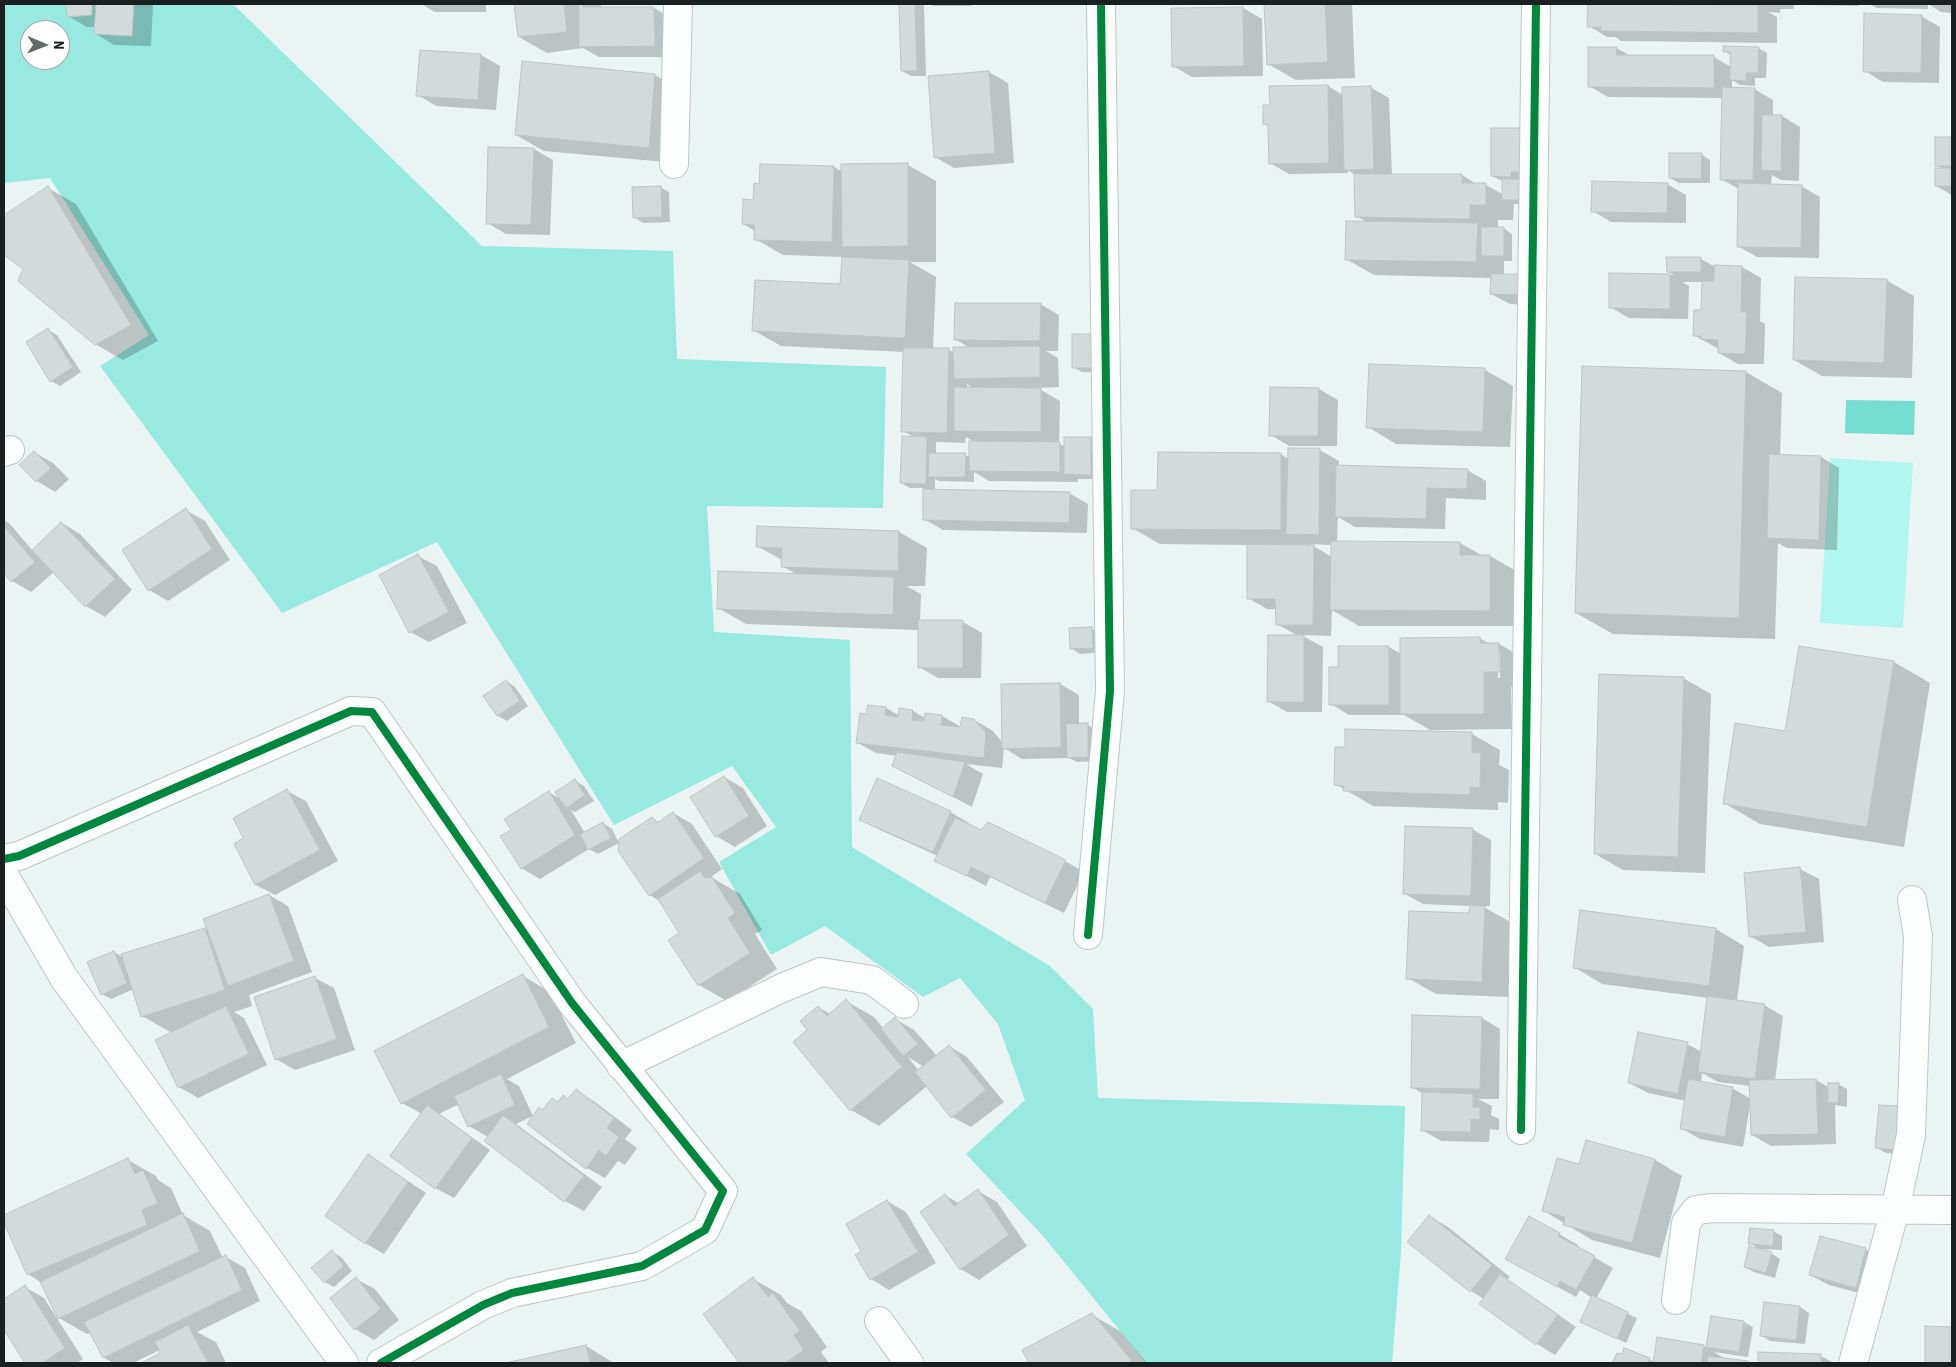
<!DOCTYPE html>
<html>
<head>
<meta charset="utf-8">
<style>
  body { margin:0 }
  #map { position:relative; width:1956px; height:1367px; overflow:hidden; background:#eaf5f3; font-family:"Roboto Condensed",sans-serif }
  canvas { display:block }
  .frame { position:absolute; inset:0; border:5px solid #19201f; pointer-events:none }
  .north { position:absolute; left:20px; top:20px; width:50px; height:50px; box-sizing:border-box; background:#fff; border:1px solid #a3a6a5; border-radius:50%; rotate:91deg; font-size:14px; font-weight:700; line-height:20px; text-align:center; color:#19201f }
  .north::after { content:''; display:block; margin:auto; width:18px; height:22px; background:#626b69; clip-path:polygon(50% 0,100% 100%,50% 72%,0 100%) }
</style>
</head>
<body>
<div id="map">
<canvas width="1956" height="1367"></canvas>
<div class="frame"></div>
<div class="north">N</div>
</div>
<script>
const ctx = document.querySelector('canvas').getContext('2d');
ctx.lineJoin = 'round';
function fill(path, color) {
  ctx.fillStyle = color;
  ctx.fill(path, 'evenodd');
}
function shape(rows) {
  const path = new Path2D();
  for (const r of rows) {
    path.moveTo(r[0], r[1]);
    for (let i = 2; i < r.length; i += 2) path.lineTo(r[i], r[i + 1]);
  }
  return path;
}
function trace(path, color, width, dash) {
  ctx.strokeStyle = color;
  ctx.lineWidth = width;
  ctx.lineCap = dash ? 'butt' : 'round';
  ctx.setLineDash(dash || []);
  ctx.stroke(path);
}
fill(shape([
  [1830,458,1913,463,1903,628,1820,623]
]), '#b2f7ed');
fill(shape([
  [4,4,233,4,482,246,673,251,677,359,886,367,883,508,707,506,714,632,850,640,852,847,1050,966,1093,1009,1098,1098,1405,1106,1401,1252,1392,1363,1146,1363,1043,1236,966,1154,1025,1100,998,1024,960,978,923,997,825,926,771,955,719,862,776,827,732,766,614,825,437,542,282,613,100,366,149,335,50,178,4,183],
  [30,30,60,30,60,60,30,60]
]), '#98e9df');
fill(shape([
  [1846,400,1915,401,1914,435,1845,433]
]), '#76ddd1');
fill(shape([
  [68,4,153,4,151,46,114,45,96,34,96,27,87,27,68,16],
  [421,4,486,4,486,12,435,12],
  [516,4,601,4,601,8,654,8,673,19,673,57,599,57,583,48,547,53,519,37],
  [900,4,924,4,926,76,911,76,902,71],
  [929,4,972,4,972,6,933,6],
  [1266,4,1352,4,1355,78,1296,80,1268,64],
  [1589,4,1684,4,1684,5,1710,6,1707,4,1794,4,1793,9,1780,9,1780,13,1768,12,1777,17,1777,43,1621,41,1615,37,1607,37,1589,26],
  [1799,4,1858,4,1858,6,1801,5],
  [1869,4,1952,4,1952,13,1941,12,1928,4,1928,9,1877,8],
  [1243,8,1262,19,1263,76,1192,77,1173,66,1172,9],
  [1921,16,1940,27,1939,83,1883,82,1865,71],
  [1616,48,1631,56,1714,57,1731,67,1731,55,1724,51,1758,48,1767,53,1766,78,1755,78,1755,86,1740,85,1732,80,1732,89,1754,89,1773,100,1773,116,1782,116,1800,127,1799,181,1781,180,1772,175,1771,185,1801,186,1820,197,1819,258,1757,257,1738,246,1739,189,1721,179,1723,98,1608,97,1589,86],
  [481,55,500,66,496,110,436,106,418,95],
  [989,72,1008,83,1014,163,954,168,935,157,929,77],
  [655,75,683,91,677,163,544,151,516,135],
  [1328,86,1343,95,1370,87,1389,98,1392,176,1462,175,1478,185,1486,185,1504,195,1504,182,1492,176,1521,130,1533,204,1514,204,1513,220,1498,220,1498,229,1503,228,1512,234,1512,261,1504,261,1504,275,1540,306,1510,304,1491,294,1492,278,1374,275,1346,259,1367,222,1356,216,1355,175,1348,170,1348,173,1289,174,1270,163,1269,126,1264,124,1271,106],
  [1936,138,1952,138,1952,195,1936,186,1943,169,1936,165],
  [534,149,553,160,550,235,506,234,487,223],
  [1701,154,1710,160,1710,183,1679,183,1670,178],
  [908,165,936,181,936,262,910,262,936,277,933,349,949,350,955,353,970,348,955,339,1040,304,1059,315,1058,351,1046,351,1058,358,1059,387,1038,388,1060,401,1059,444,1065,446,1090,438,1099,444,1099,479,1078,479,1078,482,989,481,974,472,974,482,939,481,935,479,935,491,1069,493,1088,504,1087,533,943,530,924,519,924,488,910,488,901,483,914,437,903,431,904,352,781,346,753,330,842,285,843,257,783,255,755,239,755,231,743,224,760,185,834,167,843,172],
  [967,384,974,389,967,388],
  [966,437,974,442,970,457,965,455,936,454,936,442,965,443],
  [1667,184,1686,195,1686,223,1611,222,1593,211],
  [660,187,669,192,670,222,643,223,634,217],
  [48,188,76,204,158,341,123,360,95,344,25,269,4,253,4,216],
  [1701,259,1715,267,1742,267,1761,278,1760,321,1765,324,1764,364,1738,364,1719,353,1719,349,1695,336,1702,311,1703,282,1682,282,1689,286,1688,319,1629,318,1610,307,1610,274,1674,275,1668,272],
  [1886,280,1914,296,1912,378,1822,376,1794,360],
  [48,330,57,335,81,372,60,386,51,381],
  [1105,340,1105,373,1082,372,1073,367],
  [1485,370,1513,386,1510,447,1396,444,1368,427],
  [1746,372,1782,393,1780,456,1821,457,1839,468,1837,550,1787,548,1778,543,1775,639,1613,634,1576,613],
  [1319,389,1338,400,1337,446,1289,446,1271,435],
  [1289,449,1320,450,1339,461,1339,466,1467,470,1486,481,1486,500,1446,498,1445,529,1355,527,1338,517,1337,542,1460,543,1483,556,1490,556,1518,572,1517,626,1359,626,1332,610,1331,636,1301,635,1323,647,1322,712,1287,712,1268,701,1298,636,1277,624,1277,609,1267,609,1248,598,1248,545,1160,544,1132,528,1158,491,1280,454,1289,459],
  [1310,544,1332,545,1332,557],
  [34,452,53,463,69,479,55,492,37,481],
  [186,510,205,521,230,560,168,601,149,590],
  [4,520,9,523,33,551,62,523,80,534,132,590,105,617,86,606,54,572,31,592,12,581,4,571],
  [899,532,927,548,925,586,906,586,921,594,920,621,963,622,982,633,981,678,938,678,919,667,919,630,746,624,718,608,798,575,782,566,782,560,757,546],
  [418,556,437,566,467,623,429,642,410,632],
  [1091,628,1100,634,1102,652,1080,654,1071,648],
  [1479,638,1490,644,1499,644,1527,660,1527,687,1511,687,1512,729,1430,730,1404,715,1349,715,1331,704,1340,668,1339,647,1389,647,1401,654],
  [1498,651,1500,653,1500,678,1498,678],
  [1800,647,1894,662,1930,683,1904,847,1760,824,1724,803,1786,733],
  [1683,678,1711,694,1705,873,1623,870,1595,854],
  [506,681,515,687,528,706,507,721,498,716,485,696],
  [1060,684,1079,695,1079,725,1088,725,1097,730,1097,761,1077,762,1069,758,1022,759,1004,748,1002,768,966,764,983,774,972,807,894,766,897,756,876,753,858,743,867,715,886,708,900,716,913,711,925,718,942,716,961,727,974,720,993,731,1003,743],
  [1472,734,1500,750,1499,765,1509,770,1508,803,1498,802,1498,810,1373,806,1335,784],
  [724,777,743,788,767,826,735,847,716,836],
  [575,781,584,786,594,801,575,812,571,810,585,833,603,823,612,829,619,843,598,854,589,849,540,879,521,868,512,830,549,792,562,800],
  [287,791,306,801,338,861,275,895,256,885,235,844,245,839],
  [950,812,969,823,968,825,982,832,1065,861,1084,872,1064,913,990,877,986,886,936,860,938,856,880,830,861,819],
  [673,813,692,824,722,869,711,877,740,894,762,930,755,934,777,969,727,1001,699,985,681,933,661,902,650,895,620,850,652,818,660,823],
  [1472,829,1491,840,1490,906,1482,906,1512,923,1510,997,1436,994,1408,978,1470,914,1471,906,1423,904,1405,894],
  [1800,869,1819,879,1824,942,1769,947,1750,936,1745,874],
  [269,895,288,906,312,972,249,995,252,1006,234,1012,244,1018,267,1065,198,1098,179,1087,172,1033,142,1016,134,989,111,999,102,994,114,952,124,958,205,929,209,932],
  [1581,912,1716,929,1744,946,1737,1001,1764,1005,1783,1016,1775,1081,1816,1080,1830,1088,1838,1084,1847,1089,1847,1107,1835,1105,1836,1144,1771,1146,1752,1135,1750,1105,1743,1147,1700,1139,1681,1128,1686,1101,1648,1093,1629,1083,1687,1044,1702,1052,1709,998,1602,984,1574,967],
  [1702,1073,1718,1082,1751,1086,1751,1099,1732,1088,1701,1083],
  [523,976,550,992,576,1043,507,1079,519,1086,533,1116,516,1124,602,1187,584,1211,565,1201,488,1137,469,1126,459,1104,439,1114,490,1150,454,1198,435,1188,422,1114,402,1103],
  [315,978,334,988,355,1050,295,1070,276,1059],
  [846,1001,874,1017,884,1029,895,1019,914,1030,937,1056,949,1046,967,1057,1004,1102,971,1127,952,1117,927,1086,879,1126,851,1110,794,1043,809,1031,818,1007,830,1014],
  [908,1057,924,1067,919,1071],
  [1482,1018,1500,1029,1499,1099,1478,1099,1492,1106,1491,1115,1499,1119,1499,1130,1490,1129,1489,1142,1441,1141,1422,1130,1423,1094,1412,1087],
  [576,1091,595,1102,632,1130,625,1139,637,1148,625,1165,618,1161,605,1178,587,1168,543,1111,559,1103,569,1100],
  [1899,1108,1905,1154,1886,1153,1877,1148],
  [369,1155,426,1193,384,1254,365,1243],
  [128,1160,156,1176,158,1180,171,1188,183,1215,210,1231,223,1258,226,1257,245,1268,260,1301,197,1332,216,1342,226,1363,143,1363,162,1354,160,1350,133,1363,113,1363,104,1358,91,1333,87,1334,57,1317,42,1283,28,1274,4,1216],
  [1655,1160,1682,1176,1660,1258,1592,1240,1544,1211],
  [978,1191,997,1202,1027,1246,979,1280,961,1269,945,1195,960,1204],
  [887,1201,906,1212,936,1263,889,1290,871,1279,863,1252],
  [1429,1216,1448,1227,1510,1277,1507,1279,1576,1327,1555,1355,1537,1344,1484,1299,1471,1291],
  [1530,1217,1578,1245,1576,1247,1613,1268,1596,1299,1637,1318,1626,1343,1591,1326,1592,1298,1580,1290,1576,1297,1525,1269],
  [1773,1231,1782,1236,1782,1250,1759,1249,1750,1243],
  [1865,1249,1884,1260,1874,1297,1829,1285,1810,1275],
  [332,1252,341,1257,352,1271,334,1287,325,1282],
  [1771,1253,1780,1259,1775,1278,1754,1272,1745,1267],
  [356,1279,375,1289,399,1320,374,1340,355,1329],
  [753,1279,781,1295,787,1303,801,1311,827,1347,821,1352,829,1363,741,1363,705,1315],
  [25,1287,44,1298,83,1359,77,1363,26,1363,4,1328,4,1301],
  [1800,1307,1809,1313,1805,1344,1770,1341,1761,1335],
  [1092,1315,1120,1331,1147,1363,1030,1363,1023,1351],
  [1712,1317,1744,1322,1753,1327,1748,1357,1714,1352,1722,1357,1722,1359,1750,1363,1614,1363,1617,1354,1623,1356,1625,1349,1655,1362,1704,1346,1708,1348],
  [1926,1327,1952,1328,1952,1363,1926,1363],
  [586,1346,614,1363,511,1363],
  [1759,1354,1821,1356,1834,1363,1759,1363]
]), '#0003');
const building = shape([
  [66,4,92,4,92,15,67,17,66,4],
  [96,4,134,4,132,36,94,34,96,4],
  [514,4,564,4,567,32,518,37,514,4],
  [579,4,583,4,583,7,654,7,655,46,579,47,579,4],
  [899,4,915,4,917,71,901,71,899,4],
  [1264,4,1325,4,1328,62,1267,65,1264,4],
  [1588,4,1758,5,1758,33,1601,31,1601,27,1587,27,1588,4],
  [1243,7,1244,66,1172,67,1171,8,1243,7],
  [1864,13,1922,15,1921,73,1863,72,1864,13],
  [1723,46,1759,47,1758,73,1746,73,1746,81,1730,80,1730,52,1723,52,1723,46],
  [1588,47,1617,47,1616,55,1714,55,1714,88,1588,87,1588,47],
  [420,50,481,54,478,100,416,96,420,50],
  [522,61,655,74,649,148,515,135,522,61],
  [989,71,995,153,934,158,928,76,989,71],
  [1328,85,1329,163,1269,164,1268,125,1263,124,1263,105,1270,105,1269,86,1328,85],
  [1371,86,1374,169,1344,170,1342,87,1371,86],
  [1722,87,1755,88,1753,180,1720,180,1722,87],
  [1762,115,1782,115,1781,171,1761,170,1762,115],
  [1491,128,1522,128,1521,172,1511,172,1511,177,1491,176,1491,128],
  [1935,137,1952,137,1952,166,1935,166,1935,137],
  [488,147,534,148,531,225,486,224,488,147],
  [1669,153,1702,153,1701,179,1669,178,1669,153],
  [908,163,908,246,842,247,841,164,908,163],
  [760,164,834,166,832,242,754,240,754,225,742,224,743,199,753,200,754,183,759,184,760,164],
  [1935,168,1952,168,1952,186,1935,186,1935,168],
  [1354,174,1462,174,1462,183,1486,183,1486,205,1470,205,1470,219,1355,217,1354,174],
  [1502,179,1524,179,1524,200,1502,200,1502,179],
  [1592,181,1668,183,1667,213,1591,212,1592,181],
  [1738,183,1802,185,1801,248,1737,247,1738,183],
  [48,186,131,325,95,345,18,281,23,269,4,255,4,215,48,186],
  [661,186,662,217,633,218,632,187,661,186],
  [1346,221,1478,223,1476,262,1345,260,1346,221],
  [1481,227,1504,227,1504,256,1481,256,1481,227],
  [842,257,909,260,905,338,752,331,755,280,840,284,842,257],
  [1666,257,1701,257,1701,272,1667,272,1666,257],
  [1714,265,1742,266,1741,312,1747,312,1745,354,1718,353,1718,340,1700,339,1701,336,1693,336,1694,310,1701,310,1702,281,1714,281,1714,265],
  [1609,273,1670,274,1670,309,1609,308,1609,273],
  [1491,274,1522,274,1521,295,1490,294,1491,274],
  [1795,277,1887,279,1884,363,1793,360,1795,277],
  [955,303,1041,303,1040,341,954,340,955,303],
  [48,328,73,367,50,382,26,342,48,328],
  [1072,334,1096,334,1096,368,1072,368,1072,334],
  [1040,346,1040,377,954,379,953,347,1040,346],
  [903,348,949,348,947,433,901,432,903,348],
  [1369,364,1485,368,1483,432,1366,428,1369,364],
  [1582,366,1746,371,1739,618,1575,613,1582,366],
  [954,387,1041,388,1041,432,954,431,954,387],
  [1270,387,1319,388,1318,436,1269,436,1270,387],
  [902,436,927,437,926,484,900,483,902,436],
  [1064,437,1091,437,1091,475,1064,474,1064,437],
  [969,441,1060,442,1060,472,969,471,969,441],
  [1288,448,1320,448,1319,535,1286,534,1288,448],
  [34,451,51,468,36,482,19,465,34,451],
  [1158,452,1281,453,1281,530,1131,529,1131,490,1157,490,1158,452],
  [929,453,966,453,965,477,928,477,929,453],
  [1769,454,1821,456,1819,540,1767,538,1769,454],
  [1336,465,1468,469,1467,489,1427,488,1426,519,1335,517,1336,465],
  [923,489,1070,492,1069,523,923,520,923,489],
  [186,508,212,549,148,591,122,550,186,508],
  [61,522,115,579,85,607,32,550,61,522],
  [4,526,35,562,11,582,4,573,4,526],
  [757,526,899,531,898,571,781,567,782,548,756,547,757,526],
  [1331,541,1460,542,1460,555,1490,555,1490,611,1330,610,1331,541],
  [1247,544,1314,545,1313,625,1276,625,1275,599,1247,599,1247,544],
  [418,554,449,612,409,633,379,575,418,554],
  [718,571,894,577,893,615,717,609,718,571],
  [918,620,963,620,963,668,918,668,918,620],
  [1092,627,1093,648,1070,649,1069,628,1092,627],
  [1268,635,1304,635,1304,702,1267,702,1268,635],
  [1480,637,1480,643,1499,643,1499,672,1484,672,1484,714,1400,714,1400,638,1480,637],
  [1338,646,1389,646,1389,705,1329,705,1329,667,1338,667,1338,646],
  [1799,646,1894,661,1867,827,1723,804,1735,723,1785,731,1799,646],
  [1599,674,1684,677,1678,857,1594,854,1599,674],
  [506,680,520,701,497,716,483,696,506,680],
  [1060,683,1061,747,1002,749,1001,684,1060,683],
  [868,705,886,707,885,715,898,717,899,708,913,710,912,720,924,721,925,713,942,715,941,725,960,727,962,717,974,719,986,733,984,758,856,743,860,713,866,714,868,705],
  [1088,723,1088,757,1067,758,1066,724,1088,723],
  [1345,729,1472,732,1472,752,1481,753,1480,788,1470,787,1470,795,1343,791,1344,786,1334,785,1335,747,1345,747,1345,729],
  [897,752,965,762,953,797,892,766,897,752],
  [724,776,749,816,715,837,690,797,724,776],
  [877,778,951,811,933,852,859,820,877,778],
  [575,779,585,795,566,808,555,792,575,779],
  [287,789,320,850,255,885,234,844,243,838,233,818,287,789],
  [549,791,575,835,521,869,500,836,511,830,504,819,549,791],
  [673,812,704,858,649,896,618,851,619,839,652,817,657,823,673,812],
  [955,817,981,830,988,822,1066,860,1045,903,971,867,967,876,934,861,955,817],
  [603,822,611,838,588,850,580,834,603,822],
  [1405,826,1473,828,1471,896,1403,894,1405,826],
  [1800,867,1806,932,1749,937,1744,873,1800,867],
  [700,871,705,878,712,877,735,913,728,918,750,953,698,986,668,940,679,933,658,899,700,871],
  [269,894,294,961,228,986,203,919,269,894],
  [1470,905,1485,906,1482,982,1406,979,1409,911,1469,913,1470,905],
  [1580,910,1716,928,1709,986,1573,968,1580,910],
  [205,928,225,990,141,1017,121,954,205,928],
  [114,951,127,983,101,995,87,962,114,951],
  [523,974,549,1027,401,1104,374,1051,523,974],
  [315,976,337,1039,275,1060,254,997,315,976],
  [1707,996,1765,1004,1755,1079,1698,1072,1707,996],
  [846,999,902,1067,850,1111,793,1042,807,1030,800,1021,818,1006,827,1016,846,999],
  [226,1006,249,1054,178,1088,155,1040,226,1006],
  [1412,1015,1482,1017,1480,1089,1411,1088,1412,1015],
  [895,1017,918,1044,903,1056,881,1029,895,1017],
  [1638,1032,1688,1042,1678,1094,1628,1083,1638,1032],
  [949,1045,986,1090,951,1118,915,1072,949,1045],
  [501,1074,515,1105,468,1127,454,1096,501,1074],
  [1688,1079,1733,1087,1725,1137,1680,1129,1688,1079],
  [1816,1079,1818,1134,1751,1135,1749,1080,1816,1079],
  [1828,1083,1839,1083,1838,1103,1828,1103,1828,1083],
  [576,1089,614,1118,607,1128,619,1137,606,1156,599,1150,586,1169,527,1124,539,1107,542,1110,552,1098,558,1102,563,1095,568,1099,576,1089],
  [1422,1092,1473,1094,1473,1107,1480,1107,1480,1120,1471,1119,1471,1132,1421,1131,1422,1092],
  [427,1105,472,1138,435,1189,390,1156,427,1105],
  [1879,1105,1899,1106,1896,1150,1875,1148,1879,1105],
  [503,1115,584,1176,564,1202,484,1141,503,1115],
  [1586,1140,1655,1159,1632,1243,1563,1225,1565,1217,1542,1211,1557,1158,1579,1164,1586,1140],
  [368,1154,408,1182,365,1244,325,1216,368,1154],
  [128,1158,135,1174,143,1170,158,1203,142,1210,147,1225,27,1275,4,1223,4,1215,128,1158],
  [978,1189,1009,1235,960,1270,920,1212,945,1194,954,1206,978,1189],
  [887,1200,918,1252,870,1280,855,1255,861,1251,846,1224,887,1200],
  [183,1213,200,1251,58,1319,40,1282,183,1213],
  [1429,1215,1492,1265,1470,1292,1407,1242,1429,1215],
  [1529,1216,1560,1233,1558,1236,1595,1256,1576,1290,1560,1281,1557,1287,1505,1259,1529,1216],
  [1750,1228,1774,1230,1773,1246,1748,1244,1750,1228],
  [1820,1236,1866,1248,1856,1288,1809,1275,1820,1236],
  [1749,1246,1772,1252,1766,1273,1744,1267,1749,1246],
  [332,1250,344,1266,324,1283,311,1268,332,1250],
  [226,1255,242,1290,103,1358,84,1322,226,1255],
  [1500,1274,1558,1315,1536,1345,1479,1304,1500,1274],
  [356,1277,381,1309,354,1330,330,1298,356,1277],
  [753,1277,768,1297,773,1293,800,1331,794,1335,804,1350,785,1363,739,1363,703,1314,753,1277],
  [25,1285,65,1348,42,1363,25,1363,4,1330,4,1299,25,1285],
  [1592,1295,1628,1312,1617,1339,1580,1322,1592,1295],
  [1764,1302,1800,1306,1796,1340,1760,1336,1764,1302],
  [1092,1313,1132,1361,1128,1363,1029,1363,1022,1350,1092,1313],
  [1711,1316,1744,1321,1739,1352,1706,1347,1711,1316],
  [188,1325,208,1363,141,1363,160,1353,155,1342,188,1325],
  [1925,1326,1952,1327,1952,1363,1925,1363,1925,1326],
  [1657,1337,1704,1345,1701,1363,1653,1363,1657,1337],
  [586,1345,590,1363,505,1363,586,1345],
  [1624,1348,1650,1358,1648,1363,1612,1363,1617,1353,1622,1354,1624,1348],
  [1758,1352,1821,1354,1821,1363,1758,1363,1758,1352],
  [1708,1356,1748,1361,1748,1363,1707,1363,1708,1356]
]);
fill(building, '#d3dbda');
trace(building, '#bcc5c3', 1);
const minor = shape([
  [674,164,678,4],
  [4,452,10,450],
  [4,859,19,856,351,711,372,712,572,1003,723,1191,705,1230,642,1266,512,1293,483,1305,381,1363],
  [4,875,64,978,344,1363],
  [1088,935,1110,691,1101,4],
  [621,1066,782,988,821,972,872,980,904,1004],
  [1521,1130,1536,4],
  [1676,1300,1686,1223,1696,1210,1713,1208,1952,1210],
  [879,1321,909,1363],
  [1853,1363,1895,1210,1911,1135,1918,936,1912,900]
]);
trace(minor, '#bdc6c4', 30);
trace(minor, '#fcfefd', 28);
trace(shape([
  [4,859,19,856,351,711,372,712,572,1003,723,1191,705,1230,642,1266,512,1293,483,1305,381,1363],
  [1088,935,1110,691,1101,4],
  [1521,1130,1536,4]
]), '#00873e', 8);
</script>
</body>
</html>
